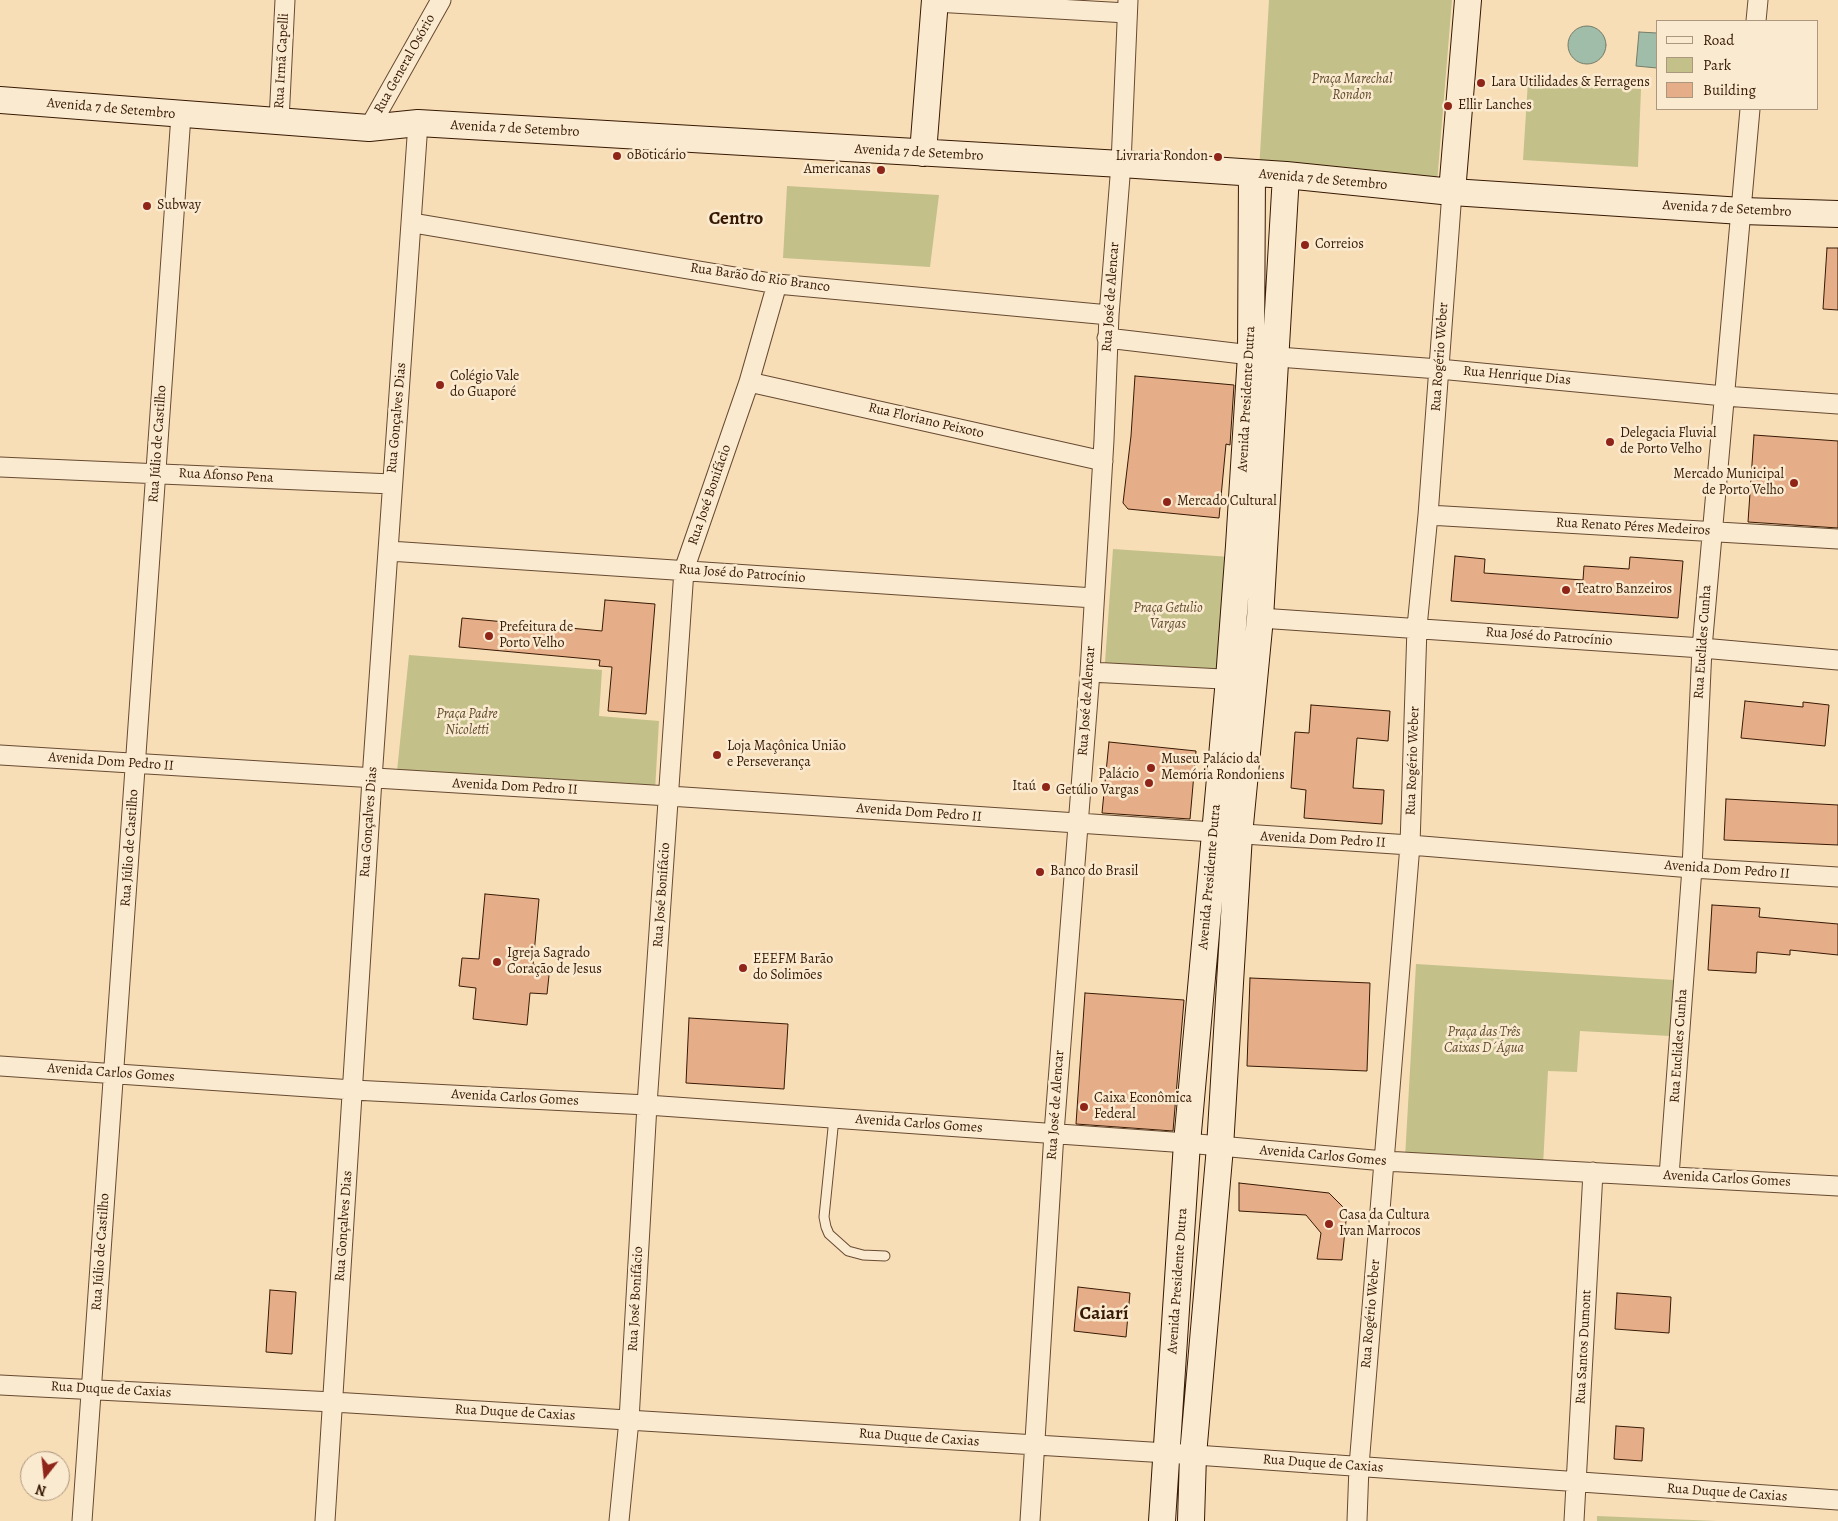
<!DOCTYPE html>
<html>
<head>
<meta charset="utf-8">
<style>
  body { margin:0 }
  #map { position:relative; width:1838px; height:1521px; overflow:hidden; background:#f8deb7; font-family:Alegreya,serif }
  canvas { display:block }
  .legend { position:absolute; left:1656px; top:20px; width:162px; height:90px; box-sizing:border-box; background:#faead0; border:1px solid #ac967e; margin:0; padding:6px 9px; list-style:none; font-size:15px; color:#371904 }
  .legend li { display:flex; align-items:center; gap:10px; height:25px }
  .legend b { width:25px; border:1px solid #ac967e }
  .north { position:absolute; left:20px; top:1451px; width:50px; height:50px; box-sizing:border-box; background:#faead0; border:1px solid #ac967e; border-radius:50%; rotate:196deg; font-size:14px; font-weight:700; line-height:20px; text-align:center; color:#371904 }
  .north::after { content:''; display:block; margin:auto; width:18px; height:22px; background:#8f2418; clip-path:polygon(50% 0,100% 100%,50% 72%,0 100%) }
</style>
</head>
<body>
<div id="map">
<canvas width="1838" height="1521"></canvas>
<ul class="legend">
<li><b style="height:6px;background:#faead0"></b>Road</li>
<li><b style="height:14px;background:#c3c08a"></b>Park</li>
<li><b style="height:14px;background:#e5ae88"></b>Building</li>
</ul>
<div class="north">N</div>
</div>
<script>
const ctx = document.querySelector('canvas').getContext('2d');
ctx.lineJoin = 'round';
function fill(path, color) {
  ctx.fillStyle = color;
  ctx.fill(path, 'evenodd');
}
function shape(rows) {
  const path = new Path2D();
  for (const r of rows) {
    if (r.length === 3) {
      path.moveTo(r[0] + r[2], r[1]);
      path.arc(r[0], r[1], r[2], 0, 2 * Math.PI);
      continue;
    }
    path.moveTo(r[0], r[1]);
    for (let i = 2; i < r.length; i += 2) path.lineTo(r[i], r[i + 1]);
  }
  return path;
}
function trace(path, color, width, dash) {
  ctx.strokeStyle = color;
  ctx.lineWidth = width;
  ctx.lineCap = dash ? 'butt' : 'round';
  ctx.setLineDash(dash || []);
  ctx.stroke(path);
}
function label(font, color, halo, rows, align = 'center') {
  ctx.font = font + ' Alegreya,serif';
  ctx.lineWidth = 5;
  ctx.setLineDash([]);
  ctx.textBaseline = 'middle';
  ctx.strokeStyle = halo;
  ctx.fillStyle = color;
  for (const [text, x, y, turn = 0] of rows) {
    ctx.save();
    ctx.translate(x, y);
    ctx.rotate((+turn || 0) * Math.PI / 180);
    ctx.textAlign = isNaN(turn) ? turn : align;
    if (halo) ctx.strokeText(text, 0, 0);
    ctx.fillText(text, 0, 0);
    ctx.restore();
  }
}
fill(shape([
  [1269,0,1452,0,1437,183,1259,171],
  [1528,81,1641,89,1638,167,1523,160],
  [787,186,939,195,930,267,783,258],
  [1113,549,1231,557,1222,685,1104,677],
  [409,655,602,670,599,716,659,721,655,791,397,771],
  [1416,964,1674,980,1670,1036,1580,1031,1577,1072,1548,1071,1543,1166,1405,1158],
  [1597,1516,1717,1521,1597,1521]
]), '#c3c08a');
const water = shape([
  [1587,45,19],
  [1639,32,1657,33,1657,68,1636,66,1639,32]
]);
fill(water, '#9fbda9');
trace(water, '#757b67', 1);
const building = shape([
  [1827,248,1838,248,1838,310,1823,309,1827,248],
  [1135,376,1234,385,1230,445,1226,444,1219,518,1128,509,1123,503,1131,436,1135,376],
  [1754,435,1838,441,1838,528,1748,522,1754,435],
  [1455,556,1485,559,1484,573,1583,580,1584,566,1629,569,1630,557,1683,561,1678,618,1451,601,1455,556],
  [605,600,655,604,646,714,608,711,612,667,599,666,600,660,459,647,462,618,602,631,605,600],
  [1745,701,1803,707,1803,702,1829,705,1825,746,1741,738,1745,701],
  [1311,705,1390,711,1388,741,1357,738,1353,788,1384,790,1382,824,1304,818,1306,790,1291,788,1295,732,1309,733,1311,705],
  [1109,742,1196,751,1190,819,1102,813,1109,742],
  [1726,799,1838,805,1838,845,1724,840,1726,799],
  [485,894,539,899,533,965,550,966,547,994,530,993,527,1025,473,1019,476,988,459,986,462,958,479,959,485,894],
  [1712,905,1760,908,1759,917,1838,924,1838,955,1790,950,1790,955,1757,952,1756,973,1708,970,1712,905],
  [1250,978,1370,983,1367,1071,1247,1066,1250,978],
  [1085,993,1184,1000,1173,1131,1076,1124,1085,993],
  [689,1018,788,1024,784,1089,686,1083,689,1018],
  [1239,1183,1329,1193,1347,1211,1342,1260,1317,1259,1321,1233,1306,1215,1239,1211,1239,1183],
  [1078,1287,1130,1293,1126,1337,1074,1331,1078,1287],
  [270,1290,296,1292,292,1354,266,1352,270,1290],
  [1617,1293,1671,1297,1669,1333,1615,1329,1617,1293],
  [1616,1426,1644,1428,1642,1461,1614,1459,1616,1426]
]);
fill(building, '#e5ae88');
trace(building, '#371904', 1);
const lane = shape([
  [834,1118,824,1217,826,1227,829,1234,848,1251,863,1255,885,1256]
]);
const street = shape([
  [935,2,1127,13],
  [1756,21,1758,0],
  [279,121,285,0],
  [369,128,441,0],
  [413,223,777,284,1109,315],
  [1107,338,1251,355,1439,369,1724,396,1838,404],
  [749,382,1103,461],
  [0,467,392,484],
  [1428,515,1838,539],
  [389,551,1094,598],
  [1260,618,1702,648,1838,660],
  [1090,672,1241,680],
  [0,755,669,796,1410,845,1692,868,1838,877],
  [0,1066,353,1090,647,1105,1187,1143,1384,1161,1838,1186],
  [1669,1176,1692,868,1702,648,1750,109],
  [0,1385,333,1402,1167,1453,1838,1500],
  [82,1521,181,115],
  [325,1521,372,779,418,123],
  [619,1521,629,1420,647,1105,684,570,749,382,777,284],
  [1030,1521,1054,1133,1090,672,1104,440,1109,315,1121,164,1128,0],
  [1357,1521,1359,1466,1410,845,1417,627,1428,515,1452,192],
  [1574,1521,1593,1172]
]);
const secondary = shape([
  [0,100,369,128,418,123,1121,164,1286,175,1452,192,1742,211,1838,214],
  [923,153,935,0],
  [1452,192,1468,0],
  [1162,1521,1187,1143,1229,679,1239,546,1251,355,1252,173],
  [1191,1521,1193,1455,1220,1147,1239,835,1260,618,1286,175]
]);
trace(lane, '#674a31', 11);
trace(street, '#674a31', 21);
trace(secondary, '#371904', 28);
trace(lane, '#faead0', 9);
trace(street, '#faead0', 19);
trace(secondary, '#faead0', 26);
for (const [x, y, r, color] of [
  [1481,83,5,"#8f2418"],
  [1448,106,5,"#8f2418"],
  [617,156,5,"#8f2418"],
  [1218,157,5,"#8f2418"],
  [881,170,5,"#8f2418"],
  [147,206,5,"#8f2418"],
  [1305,245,5,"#8f2418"],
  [440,385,5,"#8f2418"],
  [1610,442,5,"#8f2418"],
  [1794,483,5,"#8f2418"],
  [1167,502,5,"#8f2418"],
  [1566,590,5,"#8f2418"],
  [489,636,5,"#8f2418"],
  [717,755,5,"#8f2418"],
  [1151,768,5,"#8f2418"],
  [1149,783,5,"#8f2418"],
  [1046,787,5,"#8f2418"],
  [1040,872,5,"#8f2418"],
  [497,962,5,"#8f2418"],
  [743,968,5,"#8f2418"],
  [1084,1107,5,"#8f2418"],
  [1329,1224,5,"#8f2418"]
]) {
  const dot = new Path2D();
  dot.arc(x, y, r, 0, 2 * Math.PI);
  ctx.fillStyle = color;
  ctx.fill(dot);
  trace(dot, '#faead0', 2);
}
label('14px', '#371904', '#faead0', [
  ["Rua Irmã Capelli",282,61,-87],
  ["Rua General Osório",405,64,-61],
  ["Avenida 7 de Setembro",111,109,5],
  ["Avenida 7 de Setembro",515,129,3],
  ["Avenida 7 de Setembro",919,153,3],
  ["Avenida 7 de Setembro",1323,180,5],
  ["Avenida 7 de Setembro",1727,209,3],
  ["Rua Barão do Rio Branco",760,278,8],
  ["Rua José de Alencar",1111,297,-86],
  ["Rua Rogério Weber",1440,357,-86],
  ["Rua Henrique Dias",1517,376,5],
  ["Avenida Presidente Dutra",1247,399,-87],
  ["Rua Gonçalves Dias",397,418,-85],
  ["Rua Floriano Peixoto",926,421,13],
  ["Rua Júlio de Castilho",158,444,-86],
  ["Rua Afonso Pena",226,476,3],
  ["Rua José Bonifácio",710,495,-71],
  ["Rua Renato Péres Medeiros",1633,527,3],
  ["Rua José do Patrocínio",742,574,4],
  ["Rua José do Patrocínio",1549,637,4],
  ["Rua Euclides Cunha",1703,642,-86],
  ["Rua José de Alencar",1087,701,-86],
  ["Rua Rogério Weber",1413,761,-88],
  ["Avenida Dom Pedro II",111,762,4],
  ["Avenida Dom Pedro II",515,787,3],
  ["Avenida Dom Pedro II",919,813,4],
  ["Rua Gonçalves Dias",369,822,-86],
  ["Avenida Dom Pedro II",1323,840,3],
  ["Rua Júlio de Castilho",130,848,-86],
  ["Avenida Dom Pedro II",1727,870,4],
  ["Avenida Presidente Dutra",1210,877,-85],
  ["Rua José Bonifácio",662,895,-86],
  ["Rua Euclides Cunha",1679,1046,-86],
  ["Avenida Carlos Gomes",111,1073,4],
  ["Avenida Carlos Gomes",515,1098,3],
  ["Rua José de Alencar",1056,1105,-86],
  ["Avenida Carlos Gomes",919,1124,4],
  ["Avenida Carlos Gomes",1323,1156,5],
  ["Avenida Carlos Gomes",1727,1179,3],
  ["Rua Gonçalves Dias",344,1226,-86],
  ["Rua Júlio de Castilho",101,1252,-86],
  ["Avenida Presidente Dutra",1178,1281,-86],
  ["Rua José Bonifácio",636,1299,-87],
  ["Rua Rogério Weber",1371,1314,-85],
  ["Rua Santos Dumont",1584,1347,-87],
  ["Rua Duque de Caxias",111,1390,3],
  ["Rua Duque de Caxias",515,1413,3],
  ["Rua Duque de Caxias",919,1438,4],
  ["Rua Duque de Caxias",1323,1464,4],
  ["Rua Duque de Caxias",1727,1493,4]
]);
label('italic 14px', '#614b2c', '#faead0', [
  ["Praça Marechal",1352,80],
  ["Rondon",1352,96],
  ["Praça Getulio",1168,609],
  ["Vargas",1168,625],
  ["Praça Padre",467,715],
  ["Nicoletti",467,731],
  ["Praça das Três",1484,1033],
  ["Caixas D´Água",1484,1049]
]);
label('14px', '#371904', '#faead0', [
  ["Lara Utilidades & Ferragens",1491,83],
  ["Ellir Lanches",1458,106],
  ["oBoticário",627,156],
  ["Livraria Rondon",1208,157,"right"],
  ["Americanas",871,170,"right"],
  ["Subway",157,206],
  ["Correios",1315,245],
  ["Colégio Vale",450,377],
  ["do Guaporé",450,393],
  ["Delegacia Fluvial",1620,434],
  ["de Porto Velho",1620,450],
  ["Mercado Municipal",1784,475,"right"],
  ["de Porto Velho",1784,491,"right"],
  ["Mercado Cultural",1177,502],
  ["Teatro Banzeiros",1576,590],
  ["Prefeitura de",499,628],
  ["Porto Velho",499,644],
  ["Loja Maçônica União",727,747],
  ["e Perseverança",727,763],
  ["Museu Palácio da",1161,760],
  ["Memória Rondoniens",1161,776],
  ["Palácio",1139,775,"right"],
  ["Getúlio Vargas",1139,791,"right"],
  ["Itaú",1036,787,"right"],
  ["Banco do Brasil",1050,872],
  ["Igreja Sagrado",507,954],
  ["Coração de Jesus",507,970],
  ["EEEFM Barão",753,960],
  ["do Solimões",753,976],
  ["Caixa Econômica",1094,1099],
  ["Federal",1094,1115],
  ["Casa da Cultura",1339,1216],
  ["Ivan Marrocos",1339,1232]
], 'left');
label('bold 19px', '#371904', '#faead0', [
  ["Centro",736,219],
  ["Caiarí",1104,1314]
]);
</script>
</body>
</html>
